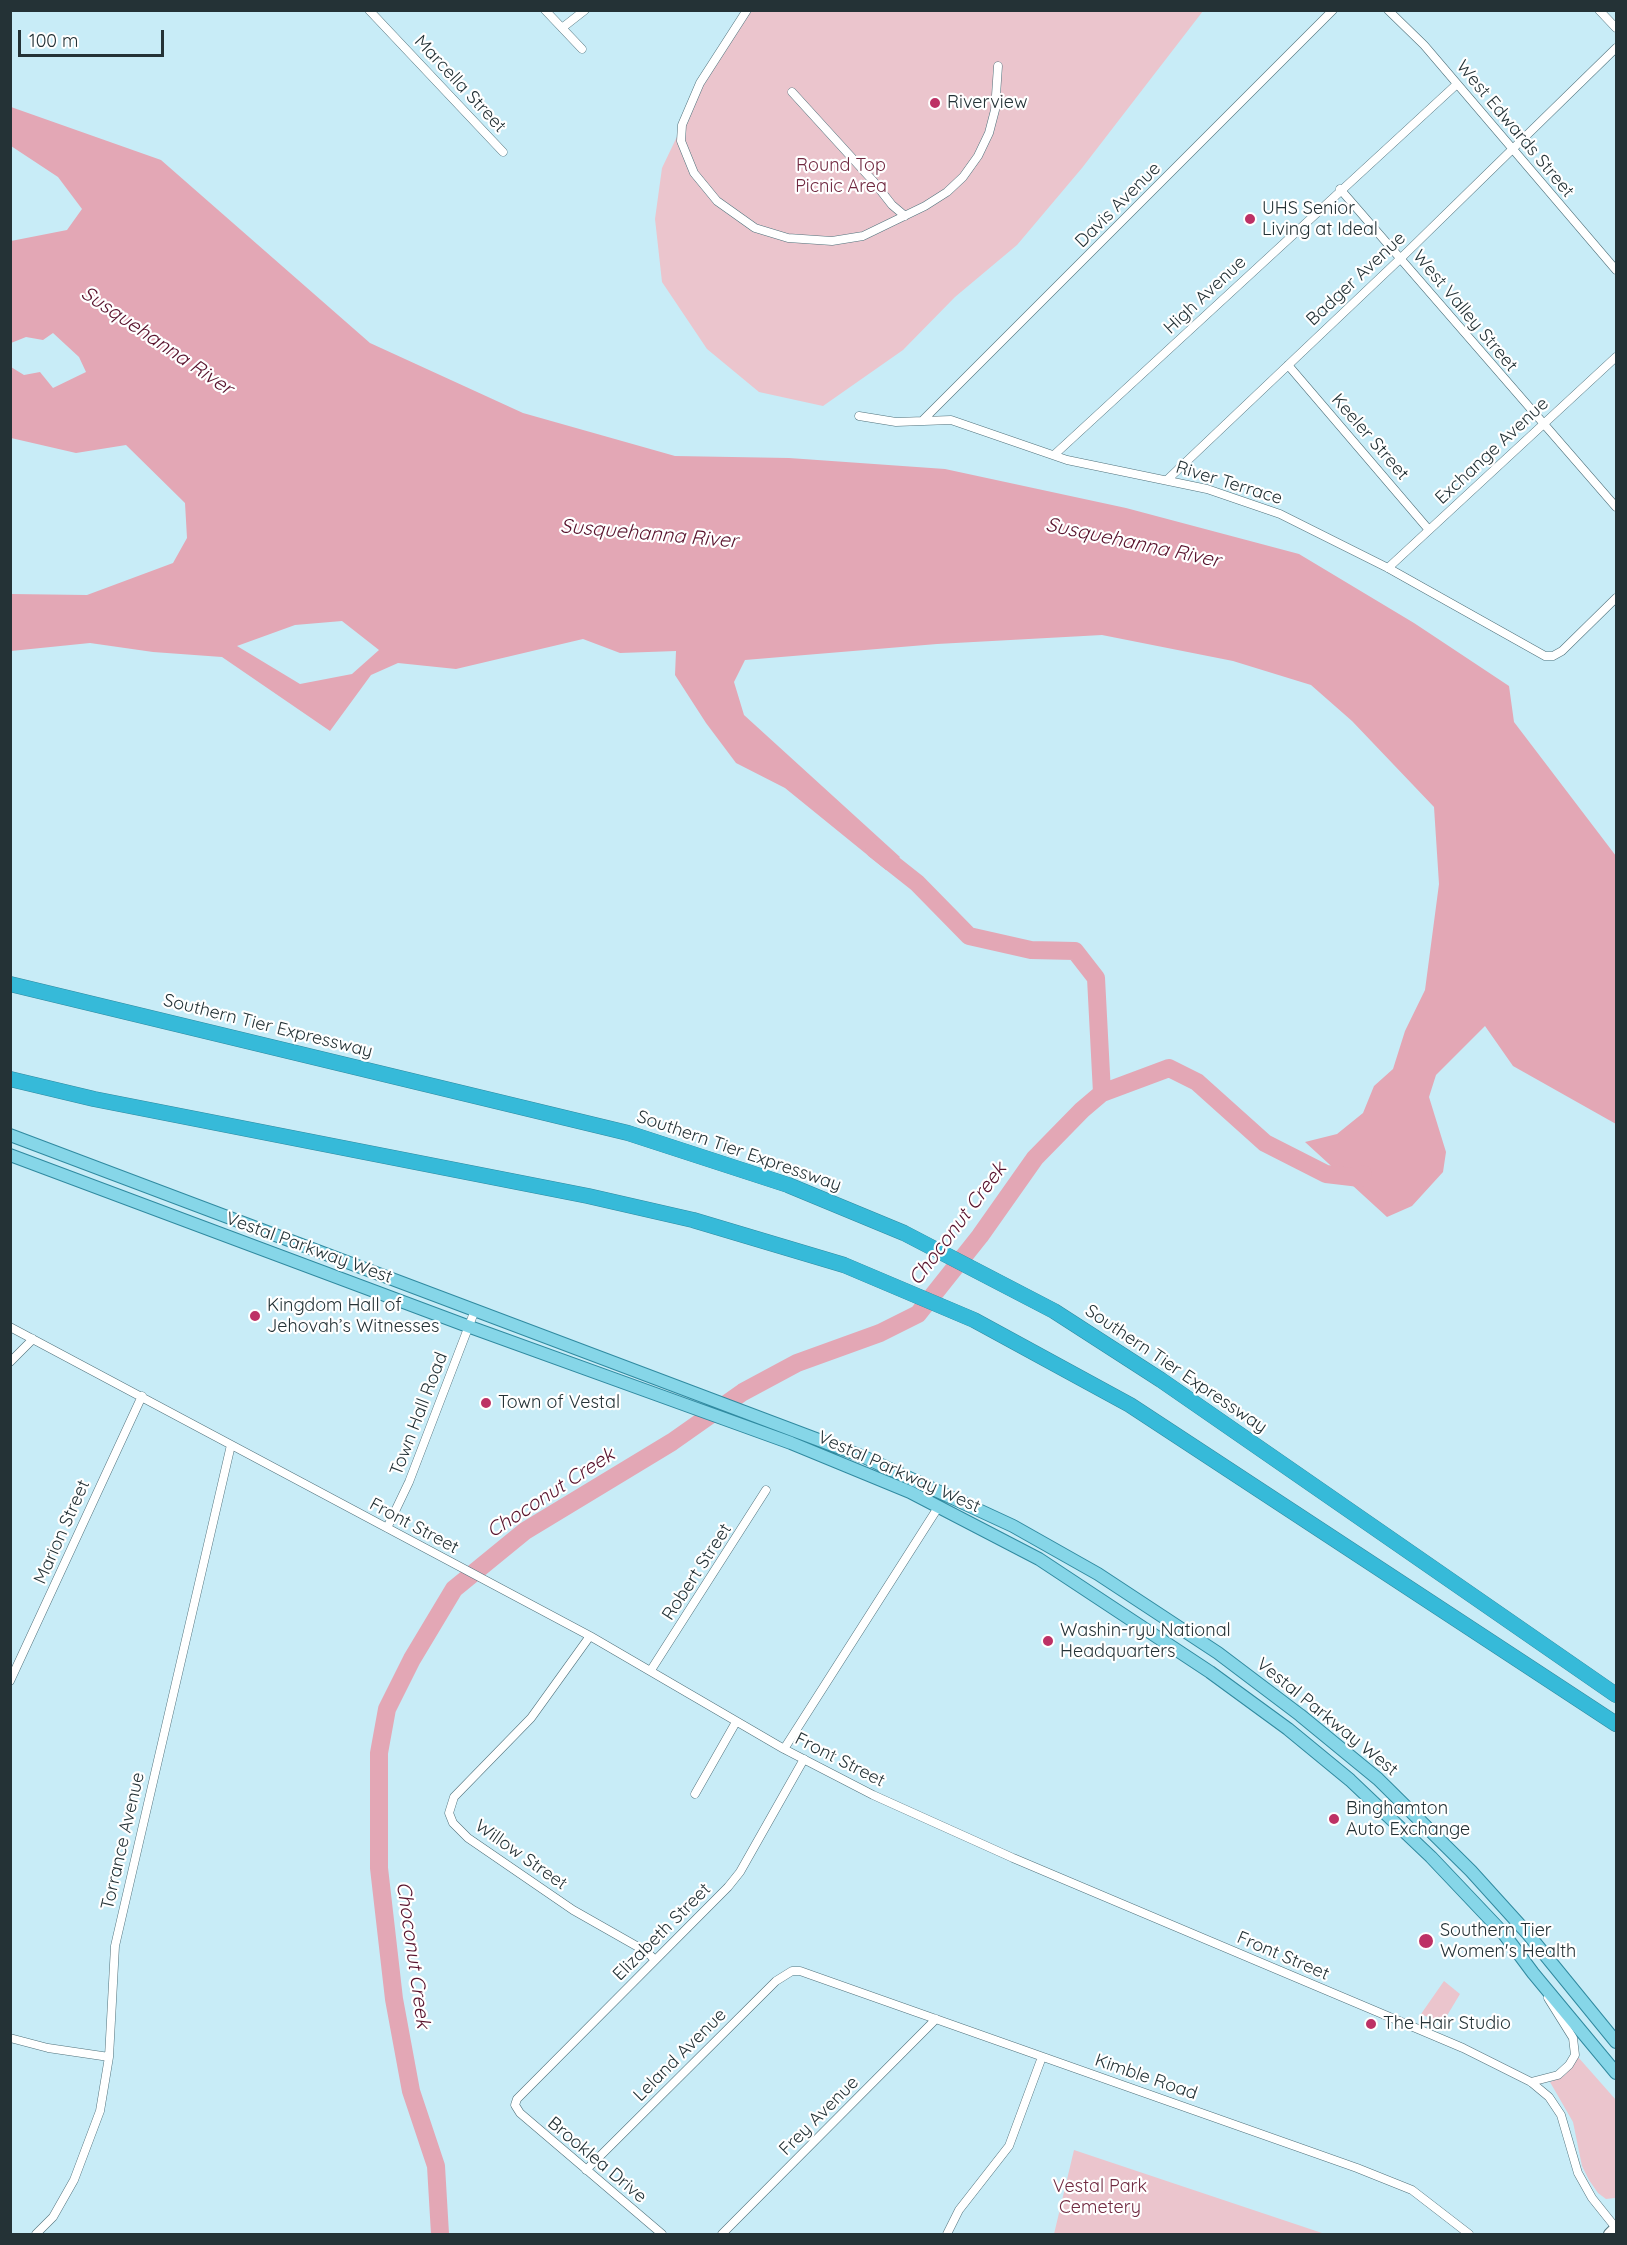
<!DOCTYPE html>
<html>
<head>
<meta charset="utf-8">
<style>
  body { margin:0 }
  #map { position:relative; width:1627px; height:2245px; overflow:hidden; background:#c8ecf7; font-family:Quicksand,sans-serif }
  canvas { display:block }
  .frame { position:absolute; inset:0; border:12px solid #243236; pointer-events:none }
  .scale { position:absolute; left:18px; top:30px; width:146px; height:27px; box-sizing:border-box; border:3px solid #243236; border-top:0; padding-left:8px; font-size:18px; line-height:21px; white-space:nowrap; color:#243236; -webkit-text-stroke:4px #fff; paint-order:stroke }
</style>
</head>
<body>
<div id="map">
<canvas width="1627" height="2245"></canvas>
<div class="frame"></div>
<div class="scale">100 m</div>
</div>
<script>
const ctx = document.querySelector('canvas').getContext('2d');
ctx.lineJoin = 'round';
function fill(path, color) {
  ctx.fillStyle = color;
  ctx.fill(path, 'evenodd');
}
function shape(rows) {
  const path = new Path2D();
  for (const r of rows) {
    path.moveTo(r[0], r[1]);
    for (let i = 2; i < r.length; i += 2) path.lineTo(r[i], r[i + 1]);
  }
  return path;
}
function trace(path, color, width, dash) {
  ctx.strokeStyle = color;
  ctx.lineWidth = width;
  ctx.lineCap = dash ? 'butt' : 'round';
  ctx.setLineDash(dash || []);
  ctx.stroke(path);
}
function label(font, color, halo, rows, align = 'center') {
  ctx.font = font + ' Quicksand,sans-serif';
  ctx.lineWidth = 4.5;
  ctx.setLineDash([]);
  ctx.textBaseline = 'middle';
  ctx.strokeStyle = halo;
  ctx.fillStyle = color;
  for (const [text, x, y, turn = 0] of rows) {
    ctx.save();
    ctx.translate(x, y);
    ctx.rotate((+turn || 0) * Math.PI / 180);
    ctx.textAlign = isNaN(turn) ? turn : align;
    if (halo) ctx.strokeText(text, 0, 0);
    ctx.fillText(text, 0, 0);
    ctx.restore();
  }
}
fill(shape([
  [747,11,1203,11,1082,168,1017,245,955,297,903,350,823,406,759,392,707,349,662,282,655,219,662,168,716,55],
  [1444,1981,1460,1994,1442,2024,1421,2014],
  [1578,2057,1616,2100,1615,2198,1606,2199,1598,2193,1589,2180,1582,2166,1573,2122,1550,2082,1565,2075],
  [1074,2150,1325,2234,1054,2234]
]), '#ebc5cd');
fill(shape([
  [11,107,161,160,370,343,523,413,675,456,789,458,945,469,1126,508,1299,554,1414,623,1509,686,1514,722,1616,856,1616,1124,1513,1066,1485,1026,1436,1075,1429,1097,1446,1152,1443,1172,1412,1206,1387,1217,1305,1142,1337,1134,1363,1113,1374,1086,1393,1069,1405,1031,1425,990,1439,884,1434,807,1352,721,1311,685,1233,661,1102,635,937,644,745,660,734,682,744,715,900,857,886,870,785,788,736,763,706,723,675,675,676,651,620,653,583,639,456,669,398,663,371,675,330,731,222,657,153,652,90,643,11,651,11,594,87,595,173,563,187,538,185,503,126,445,76,453,11,438,11,367,24,375,40,372,53,388,86,372,79,357,53,333,43,340,26,337,11,343,11,241,67,230,82,209,58,177,11,146],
  [342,621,379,650,352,674,300,684,237,646,295,625]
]), '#e3a7b5');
trace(shape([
  [1102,1093,1169,1068,1197,1082,1265,1143,1326,1174,1360,1178,1363,1174],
  [440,2234,436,2166,411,2091,394,1999,379,1868,379,1753,387,1709,412,1659,454,1589,525,1531,672,1442,743,1392,797,1363,880,1333,918,1314,980,1236,1035,1158,1082,1110,1102,1093,1096,978,1075,951,1031,950,969,936,917,883,874,849]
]), '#e3a7b5', 18);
const minor = shape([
  [369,10,503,152],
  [545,10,582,49],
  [747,10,700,83,682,125,681,141,694,173,717,201,755,228,788,238,832,241,863,236,925,206,947,192,963,177,978,156,989,133,995,110,998,66],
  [1388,10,1424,45,1616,270],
  [1599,10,1616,28],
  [562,28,585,10],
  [792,92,874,182,892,205,905,216],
  [1340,189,1616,507],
  [1288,365,1429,530],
  [859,416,896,422,951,420,1067,460,1207,489,1280,514,1388,568,1545,656,1553,656,1562,651,1616,598],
  [923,420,1333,10],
  [1054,455,1457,84],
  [1167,480,1401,258,1616,48],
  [1388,568,1616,357],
  [10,1327,590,1636,784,1749,873,1795,1013,1858,1463,2048,1531,2082,1549,2097,1561,2115,1578,2173,1592,2198,1616,2228],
  [10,1362,33,1339],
  [387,1528,409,1482,475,1310],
  [590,1636,531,1718,454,1797,449,1813,453,1823,468,1838,573,1910,647,1952,655,1960],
  [651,1670,766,1490],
  [10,1681,142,1396],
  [784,1749,939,1506],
  [695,1794,736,1722],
  [10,2038,48,2048,109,2057],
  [1531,2082,1558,2075,1569,2065,1575,2055,1573,2038,1548,1998],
  [586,2170,776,1981,792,1971,800,1971,1357,2168,1412,2190,1469,2234],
  [36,2234,53,2217,74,2180,100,2111,109,2057,115,1946,231,1445],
  [662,2234,520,2113,515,2105,517,2099,728,1887,740,1872,804,1759],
  [722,2234,936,2019],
  [947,2234,959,2210,1009,2146,1042,2057]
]);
const tertiary = shape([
  [1609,2234,1616,2227]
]);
const primary = shape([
  [10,1135,864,1457,1013,1526,1098,1574,1218,1653,1300,1715,1378,1779,1471,1871,1528,1934,1616,2042],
  [10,1155,470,1327,791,1443,910,1492,1039,1559,1210,1672,1288,1729,1350,1780,1431,1857,1504,1934,1533,1973,1616,2073]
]);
const motorway = shape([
  [10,984,628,1133,788,1185,904,1233,1054,1311,1161,1380,1616,1695],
  [10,1079,94,1099,588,1196,693,1220,844,1265,974,1320,1130,1405,1616,1724]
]);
trace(minor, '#51727c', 9);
trace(tertiary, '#51727c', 12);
trace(primary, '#308aa0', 14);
trace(motorway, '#308aa0', 16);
trace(minor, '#fff', 8);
trace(tertiary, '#fff', 10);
trace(primary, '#86d6e8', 12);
trace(motorway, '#36bad9', 15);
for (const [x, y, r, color] of [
  [935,103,6,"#bd3165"],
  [1250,219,6,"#bd3165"],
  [255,1316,6,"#bd3165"],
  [486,1403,6,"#bd3165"],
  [1048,1641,6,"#bd3165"],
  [1334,1819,6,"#bd3165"],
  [1426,1941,8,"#bd3165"],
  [1371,2024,6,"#bd3165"]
]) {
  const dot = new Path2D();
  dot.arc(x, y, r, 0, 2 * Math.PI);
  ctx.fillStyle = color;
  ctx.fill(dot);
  trace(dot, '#fff', 2);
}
label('18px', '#243236', '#fff', [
  ["Marcella Street",460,84,47],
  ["West Edwards Street",1515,129,50],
  ["Davis Avenue",1118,205,-45],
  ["Badger Avenue",1356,279,-43],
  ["High Avenue",1205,295,-43],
  ["West Valley Street",1465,311,50],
  ["Keeler Street",1370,437,49],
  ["Exchange Avenue",1492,451,-43],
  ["River Terrace",1229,483,17],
  ["Southern Tier Expressway",268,1026,14],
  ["Southern Tier Expressway",739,1151,19],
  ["Vestal Parkway West",309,1248,20],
  ["Southern Tier Expressway",1176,1369,34],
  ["Town Hall Road",419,1414,-69],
  ["Vestal Parkway West",899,1472,24],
  ["Front Street",414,1526,28],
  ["Marion Street",62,1532,-66],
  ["Robert Street",697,1572,-57],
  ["Vestal Parkway West",1327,1717,39],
  ["Front Street",840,1760,27],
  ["Torrance Avenue",123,1841,-77],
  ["Willow Street",521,1855,35],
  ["Elizabeth Street",662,1932,-45],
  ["Front Street",1283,1956,23],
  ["Leland Avenue",680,2055,-45],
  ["Kimble Road",1146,2077,19],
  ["Frey Avenue",819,2116,-45],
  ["Brooklea Drive",597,2160,40]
]);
label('18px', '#243236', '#fff', [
  ["Riverview",947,103],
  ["UHS Senior",1262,209],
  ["Living at Ideal",1262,230],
  ["Kingdom Hall of",267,1306],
  ["Jehovah’s Witnesses",267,1327],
  ["Town of Vestal",498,1403],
  ["Washin-ryu National",1060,1631],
  ["Headquarters",1060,1652],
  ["Binghamton",1346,1809],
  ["Auto Exchange",1346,1830],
  ["Southern Tier",1440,1931],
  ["Women's Health",1440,1952],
  ["The Hair Studio",1383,2024]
], 'left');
label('18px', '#702940', '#fff', [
  ["Round Top",841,166],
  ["Picnic Area",841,187],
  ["Vestal Park",1100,2187],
  ["Cemetery",1100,2208]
]);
label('italic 20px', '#58122c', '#fff', [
  ["Susquehanna River",157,341,34],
  ["Susquehanna River",649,534,5],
  ["Susquehanna River",1133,543,12],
  ["Choconut Creek",958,1224,-53],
  ["Choconut Creek",551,1493,-33],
  ["Choconut Creek",413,1955,82]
]);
</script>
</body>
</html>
